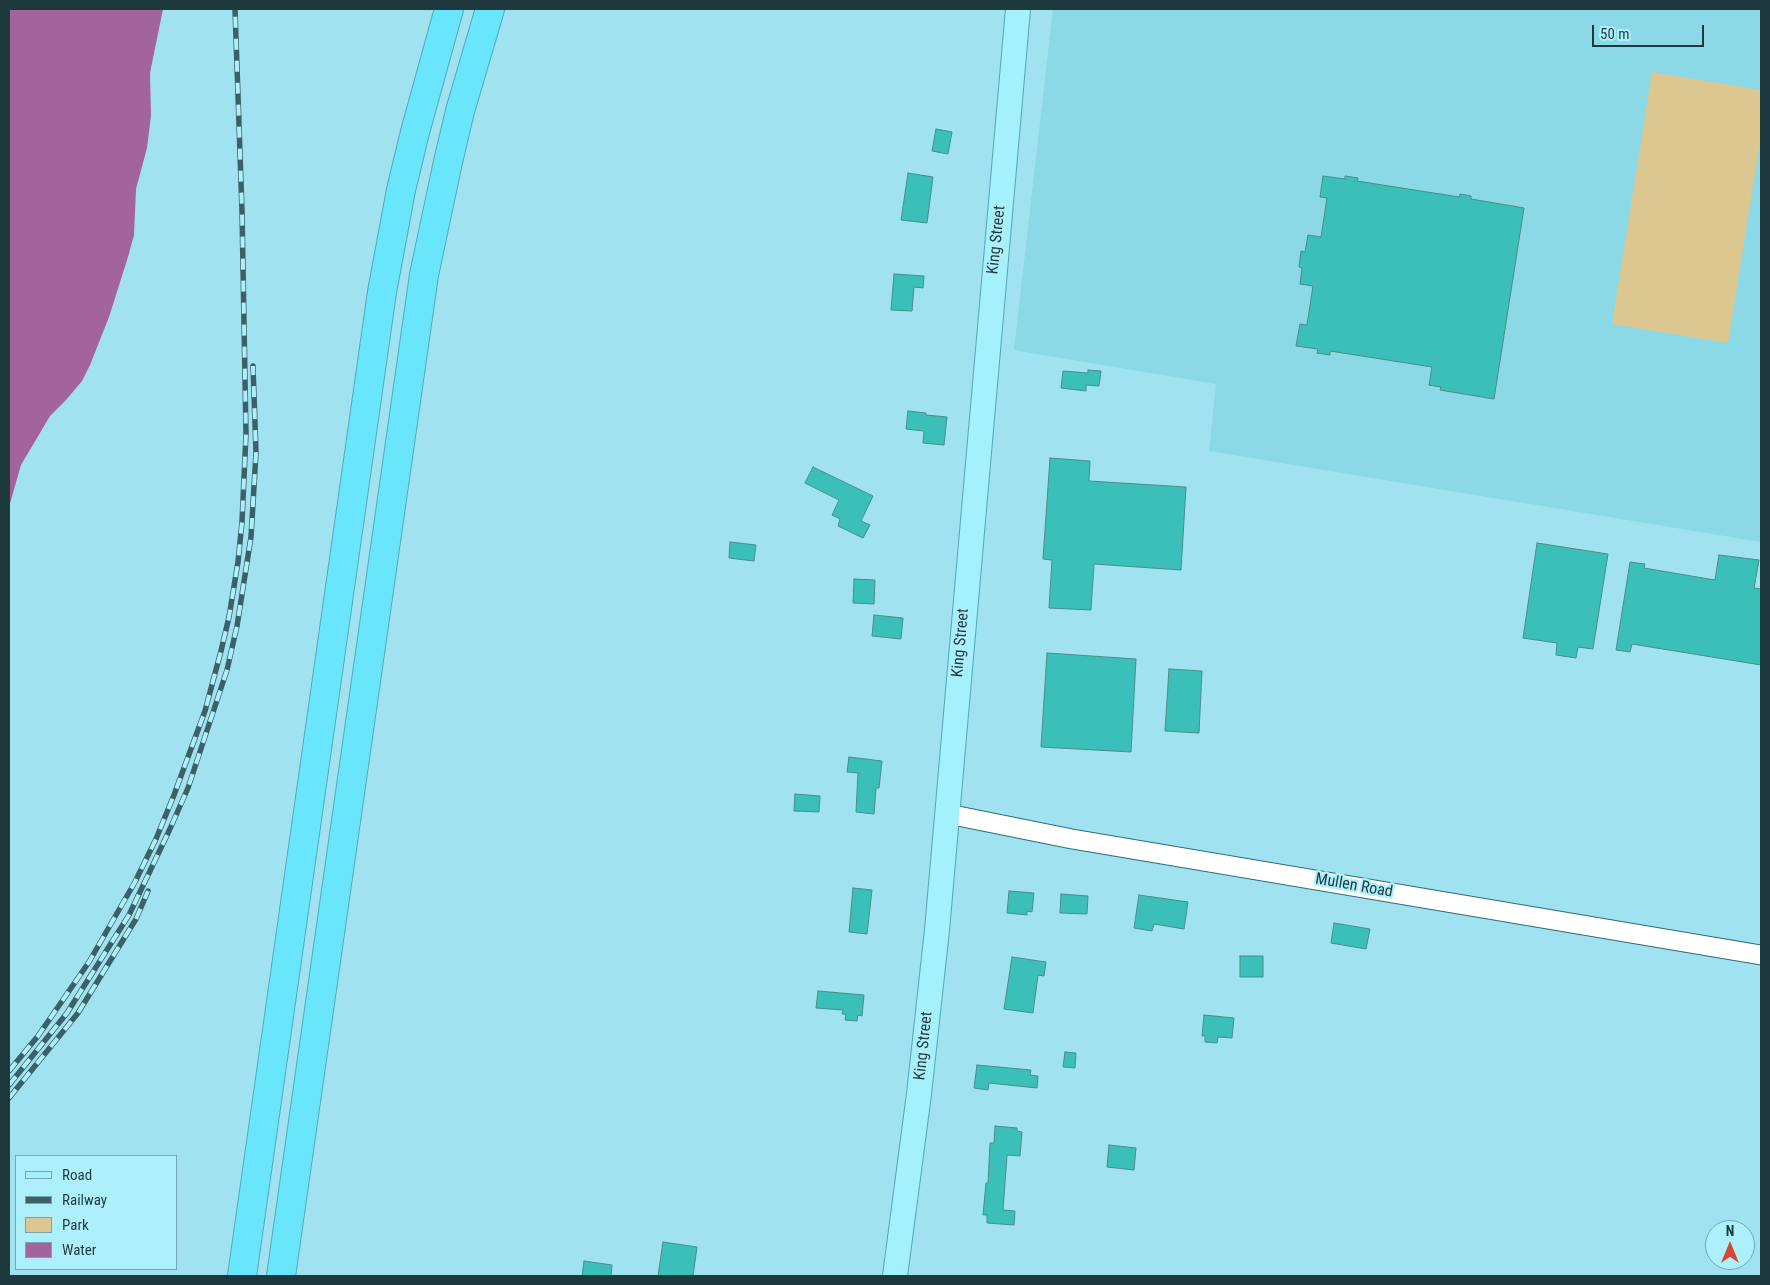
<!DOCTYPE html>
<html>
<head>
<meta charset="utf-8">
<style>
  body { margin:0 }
  #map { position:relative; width:1770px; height:1285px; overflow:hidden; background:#a0e2ef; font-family:"Roboto Condensed",sans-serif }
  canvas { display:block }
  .frame { position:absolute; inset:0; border:10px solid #1e393e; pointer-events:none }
  .legend { position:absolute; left:15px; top:1155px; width:162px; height:115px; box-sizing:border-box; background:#adf0fc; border:1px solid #74a7b0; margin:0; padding:6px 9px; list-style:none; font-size:15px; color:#1e393e }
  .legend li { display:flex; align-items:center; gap:10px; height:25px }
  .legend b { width:25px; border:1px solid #74a7b0 }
  .north { position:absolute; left:1705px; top:1220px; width:50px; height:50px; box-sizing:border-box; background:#adf0fc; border:1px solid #74a7b0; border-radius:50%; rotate:0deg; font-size:14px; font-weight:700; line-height:20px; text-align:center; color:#1e393e }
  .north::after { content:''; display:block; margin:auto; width:18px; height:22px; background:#d44735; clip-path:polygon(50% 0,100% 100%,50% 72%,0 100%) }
  .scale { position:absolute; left:1592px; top:25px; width:112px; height:22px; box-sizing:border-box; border:2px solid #1e393e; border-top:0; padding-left:6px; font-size:15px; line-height:18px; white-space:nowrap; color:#1e393e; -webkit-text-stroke:4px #adf0fc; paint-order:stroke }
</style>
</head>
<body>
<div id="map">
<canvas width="1770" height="1285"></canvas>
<div class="frame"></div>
<ul class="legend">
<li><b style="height:6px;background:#a5f0fd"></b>Road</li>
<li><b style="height:6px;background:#3c6067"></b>Railway</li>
<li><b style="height:14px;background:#dbc78f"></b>Park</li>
<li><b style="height:14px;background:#a3639c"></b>Water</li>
</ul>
<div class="north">N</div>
<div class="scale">50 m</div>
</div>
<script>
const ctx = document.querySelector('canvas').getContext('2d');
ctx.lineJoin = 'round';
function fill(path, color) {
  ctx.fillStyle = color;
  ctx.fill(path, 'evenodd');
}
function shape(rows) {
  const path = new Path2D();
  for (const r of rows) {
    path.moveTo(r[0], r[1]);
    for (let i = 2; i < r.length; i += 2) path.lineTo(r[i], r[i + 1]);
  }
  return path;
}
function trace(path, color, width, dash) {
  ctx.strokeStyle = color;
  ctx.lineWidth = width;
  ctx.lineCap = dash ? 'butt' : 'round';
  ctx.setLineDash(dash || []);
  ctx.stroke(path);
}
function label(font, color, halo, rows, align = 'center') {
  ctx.font = font + ' "Roboto Condensed",sans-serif';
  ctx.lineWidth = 4.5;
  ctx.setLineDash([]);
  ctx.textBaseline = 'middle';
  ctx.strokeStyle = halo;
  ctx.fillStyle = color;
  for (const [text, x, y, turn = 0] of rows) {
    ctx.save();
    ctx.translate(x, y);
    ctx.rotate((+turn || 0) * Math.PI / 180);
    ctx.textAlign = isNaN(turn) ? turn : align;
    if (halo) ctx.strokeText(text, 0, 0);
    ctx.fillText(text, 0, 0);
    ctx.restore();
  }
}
fill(shape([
  [1053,9,1761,9,1761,542,1209,451,1216,384,1014,350]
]), '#8bd8e6');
fill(shape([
  [1652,72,1761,90,1761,136,1728,343,1612,324]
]), '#dbc78f');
fill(shape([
  [9,9,163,9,150,73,151,116,147,148,136,189,134,235,128,257,109,317,90,365,82,381,66,400,50,416,21,465,9,507]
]), '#a3639c');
const building = shape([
  [936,129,952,132,948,154,932,151,936,129],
  [908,173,933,177,927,223,901,220,908,173],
  [1323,176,1345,179,1345,176,1358,178,1357,181,1459,197,1460,194,1471,196,1471,199,1524,208,1494,399,1440,390,1441,387,1429,385,1432,367,1330,351,1330,355,1317,353,1318,349,1296,346,1300,324,1307,325,1313,286,1300,284,1302,268,1299,267,1301,251,1305,252,1308,235,1321,237,1327,198,1320,197,1323,176],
  [894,274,924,276,923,288,914,287,912,311,891,310,894,274],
  [1088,370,1101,371,1099,386,1086,385,1086,391,1061,388,1063,371,1088,373,1088,370],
  [908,411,926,413,926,415,947,417,944,445,923,443,924,431,906,429,908,411],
  [1050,458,1090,461,1089,481,1186,487,1181,570,1094,564,1091,610,1049,608,1052,560,1043,559,1050,458],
  [813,467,873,496,861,521,870,525,863,538,838,526,840,519,832,515,839,500,805,483,813,467],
  [730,542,756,545,754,561,729,558,730,542],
  [1537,543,1608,554,1593,649,1578,647,1576,658,1556,655,1557,643,1523,638,1537,543],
  [1719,555,1759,560,1754,588,1761,589,1761,665,1632,644,1630,652,1616,650,1630,562,1645,564,1644,568,1715,580,1719,555],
  [854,579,875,580,874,604,853,603,854,579],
  [874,615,903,618,901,639,872,636,874,615],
  [1047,653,1136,659,1131,752,1041,747,1047,653],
  [1169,669,1202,671,1199,733,1165,731,1169,669],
  [849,757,882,761,879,788,876,788,874,814,856,812,858,773,847,772,849,757],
  [795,794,820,796,819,812,794,811,795,794],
  [853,888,872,890,867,934,849,932,853,888],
  [1009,891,1034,893,1032,912,1027,911,1027,915,1007,913,1009,891],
  [1061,894,1088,896,1087,914,1060,913,1061,894],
  [1139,895,1188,902,1184,929,1154,924,1152,931,1134,928,1139,895],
  [1334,923,1370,929,1366,949,1331,943,1334,923],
  [1240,956,1263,956,1263,977,1240,977,1240,956],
  [1012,957,1046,962,1044,976,1038,975,1033,1013,1004,1009,1012,957],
  [818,991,864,995,862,1016,858,1015,857,1021,845,1020,846,1014,842,1014,843,1010,816,1008,818,991],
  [1204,1015,1234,1018,1232,1038,1218,1037,1217,1043,1205,1042,1205,1036,1202,1036,1204,1015],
  [1065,1052,1076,1053,1075,1068,1063,1067,1065,1052],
  [977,1065,1031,1070,1030,1075,1038,1076,1037,1088,989,1083,988,1090,974,1088,977,1065],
  [995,1126,1017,1128,1017,1131,1022,1132,1020,1156,1007,1155,1003,1210,1015,1211,1014,1225,987,1223,987,1215,983,1215,986,1183,988,1183,990,1143,994,1143,995,1126],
  [1109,1145,1136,1148,1134,1170,1107,1167,1109,1145],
  [663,1242,697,1247,693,1276,658,1276,663,1242],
  [584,1261,612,1265,611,1276,582,1276,584,1261]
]);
fill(building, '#3abfb9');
trace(building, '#4b8d8a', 1);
const minor = shape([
  [948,814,1072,839,1761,955]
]);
const major = shape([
  [895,1276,919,1094,937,930,1018,9]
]);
const highway = shape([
  [242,1276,382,292,401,190,415,132,449,9],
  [281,1276,424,275,448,162,460,111,490,9]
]);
trace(minor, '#2b6e79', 21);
trace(major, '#4fa9ba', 26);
trace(highway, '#4fa9ba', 30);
trace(minor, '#fff', 19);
trace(major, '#a5f0fd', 24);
trace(highway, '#69e6fc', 28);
const rail = shape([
  [9,1071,38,1036,89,962,135,882,156,839,174,795,205,711,221,651,229,617,238,562,242,522,246,434,242,211,235,9],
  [9,1085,67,1013,129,915,169,831,188,788,227,670,237,626,251,537,256,453,253,366],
  [9,1098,78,1013,136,919,148,891]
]);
trace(rail, '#3c6067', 5.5);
trace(rail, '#adf0fc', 4, [11]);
label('16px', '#1e393e', '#adf0fc', [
  ["King Street",997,240,-84],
  ["King Street",961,643,-85],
  ["Mullen Road",1354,886,10],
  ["King Street",924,1046,-84]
]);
</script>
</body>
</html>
